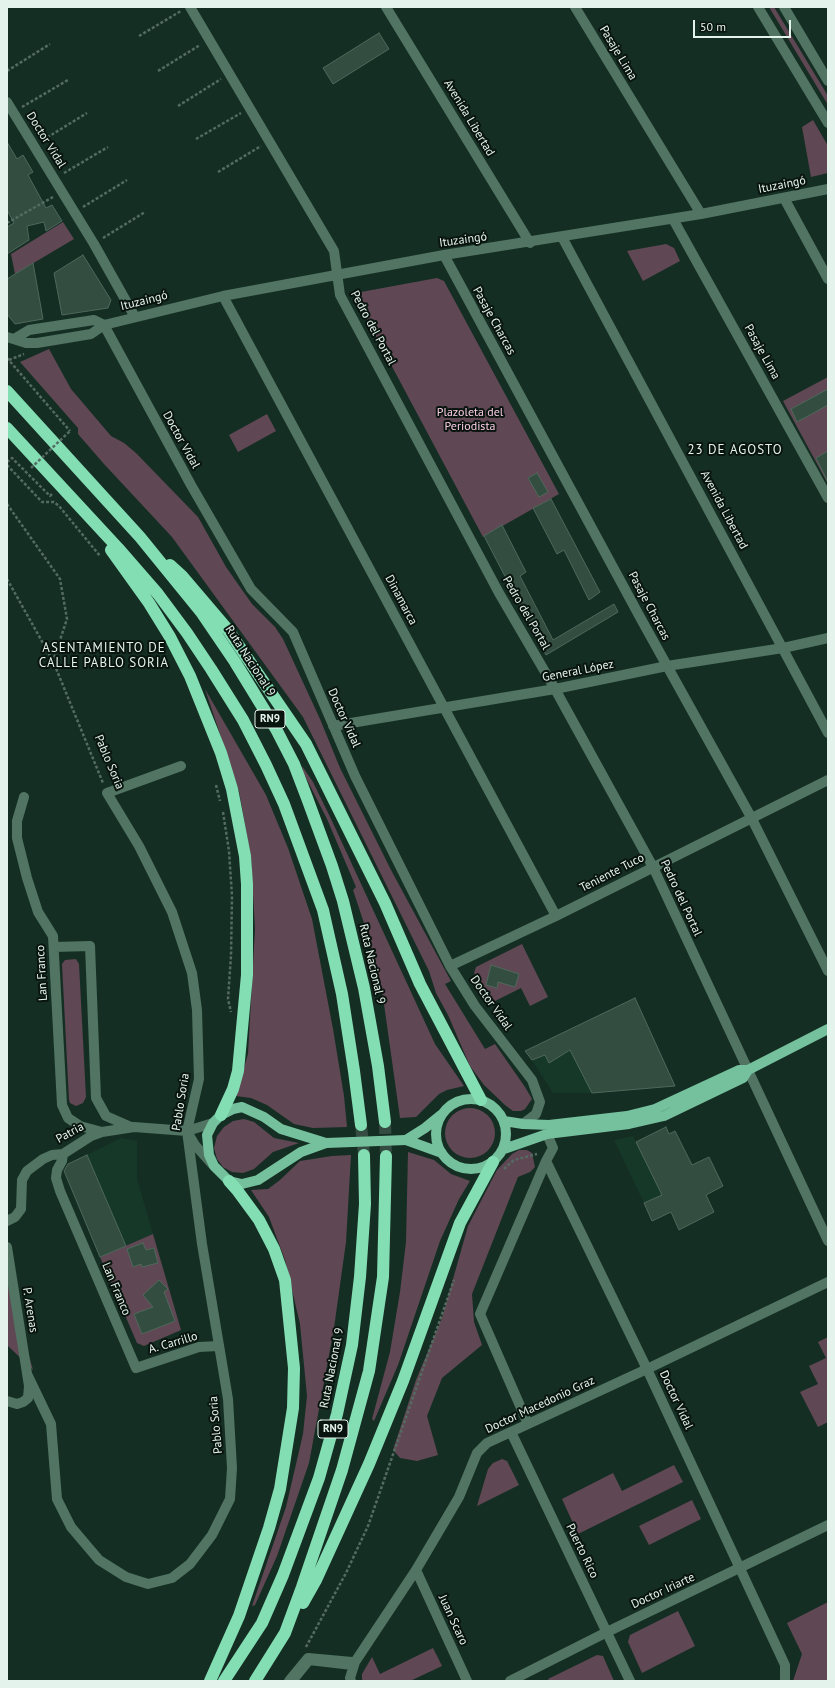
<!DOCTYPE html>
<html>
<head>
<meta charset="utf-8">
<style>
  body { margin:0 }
  #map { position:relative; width:835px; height:1688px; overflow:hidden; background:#152e23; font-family:"PT Sans",sans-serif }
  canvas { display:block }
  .frame { position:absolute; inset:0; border:8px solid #e4f3eb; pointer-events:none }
  .scale { position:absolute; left:693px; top:20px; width:98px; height:18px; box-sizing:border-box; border:2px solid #e4f3eb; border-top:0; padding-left:5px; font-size:12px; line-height:14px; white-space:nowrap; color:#e4f3eb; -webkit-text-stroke:3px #09140f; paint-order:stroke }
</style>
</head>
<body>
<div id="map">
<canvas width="835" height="1688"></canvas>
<div class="frame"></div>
<div class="scale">50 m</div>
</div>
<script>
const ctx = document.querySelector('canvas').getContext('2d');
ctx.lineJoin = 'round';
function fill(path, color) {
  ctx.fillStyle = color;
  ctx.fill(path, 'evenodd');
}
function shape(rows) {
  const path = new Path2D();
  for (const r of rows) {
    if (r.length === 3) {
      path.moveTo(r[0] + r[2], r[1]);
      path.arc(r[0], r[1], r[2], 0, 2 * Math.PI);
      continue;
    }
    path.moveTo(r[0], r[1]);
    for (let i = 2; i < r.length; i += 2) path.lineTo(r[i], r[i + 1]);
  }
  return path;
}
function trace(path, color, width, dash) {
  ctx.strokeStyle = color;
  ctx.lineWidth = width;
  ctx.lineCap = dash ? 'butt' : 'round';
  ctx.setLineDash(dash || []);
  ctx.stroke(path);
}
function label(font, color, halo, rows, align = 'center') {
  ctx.font = font + ' "PT Sans",sans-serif';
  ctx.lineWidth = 4;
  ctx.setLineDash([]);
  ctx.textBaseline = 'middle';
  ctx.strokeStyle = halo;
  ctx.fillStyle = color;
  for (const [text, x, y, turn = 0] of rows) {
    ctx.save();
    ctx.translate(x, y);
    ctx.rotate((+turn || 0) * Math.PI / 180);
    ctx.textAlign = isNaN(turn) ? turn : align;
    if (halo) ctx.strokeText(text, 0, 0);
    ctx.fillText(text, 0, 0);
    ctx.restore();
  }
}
fill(shape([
  [571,1050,592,1093,553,1093,532,1060,545,1055,549,1063],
  [633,1136,662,1195,644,1203,614,1140],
  [121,1138,137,1141,137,1179,153,1234,126,1246,87,1155]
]), '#163829');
fill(shape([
  [769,7,774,7,828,96,828,105],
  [813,120,828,146,828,173,811,177,802,127],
  [63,222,74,239,15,274,11,254],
  [666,244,674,248,680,261,643,281,627,251],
  [437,278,444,281,559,494,483,537,356,299,357,295,361,292],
  [49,349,71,389,111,436,124,443,136,453,198,517,226,567,252,604,275,627,283,639,320,719,340,768,391,870,451,981,445,984,485,1049,495,1044,525,1087,532,1099,525,1109,521,1111,513,1111,505,1105,484,1085,470,1066,448,1015,436,993,429,971,303,717,172,537,104,464,78,434,78,428,20,362],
  [828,377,828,484,783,401],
  [267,414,276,431,238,452,229,435],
  [205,689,266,795,288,848,312,919,333,1029,344,1096,347,1127,313,1128,294,1124,267,1105,251,1098,236,1096,248,1054,255,929,251,858,239,791],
  [302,766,313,782,332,821,435,1044,464,1086,447,1090,439,1094,416,1117,400,1118,383,997,369,938,353,890,356,887,327,819,303,772],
  [522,944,548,997,530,1006,521,988,493,1002,474,973,476,967],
  [76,959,79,964,86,1097,83,1103,76,1106,70,1103,69,1100,62,964,65,960],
  [470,1133,25],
  [244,1119,254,1122,274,1138,299,1143,273,1152,254,1169,243,1173,232,1172,223,1167,217,1159,214,1148,217,1136,224,1127,233,1121],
  [519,1150,527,1150,532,1153,535,1167,530,1172,518,1177,472,1294,474,1322,482,1345,442,1378,427,1416,438,1455,417,1461,400,1458,393,1450,416,1380,442,1318,468,1226,497,1170,512,1154],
  [408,1152,434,1160,451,1174,470,1181,459,1199,440,1241,398,1365,374,1421,372,1419,390,1352,400,1292,406,1242],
  [351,1155,346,1242,334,1328,309,1463,277,1556,255,1605,252,1606,286,1507,303,1434,307,1396,300,1324,285,1260,269,1217,251,1190,268,1189,280,1180,300,1161,332,1156],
  [153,1234,181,1330,144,1346,137,1343,100,1257],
  [7,1277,33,1370,7,1345],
  [828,1337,828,1422,818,1427,800,1392,818,1384,809,1366,826,1358,818,1342],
  [502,1459,507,1461,519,1485,477,1506,488,1469,493,1463],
  [674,1465,683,1482,578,1534,562,1499,613,1473,622,1491],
  [692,1500,701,1519,649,1545,639,1526],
  [828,1602,828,1681,793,1681,802,1654,787,1623],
  [678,1611,695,1646,642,1673,628,1642,630,1635],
  [433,1648,442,1666,410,1681,363,1681,362,1679,362,1674,372,1657,380,1674],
  [597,1655,603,1656,614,1681,549,1681,548,1679]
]), '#604754');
const building = shape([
  [379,33,389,49,333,84,323,68,379,33],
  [7,142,17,159,23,155,33,172,28,175,46,208,52,205,62,221,46,231,44,222,27,226,29,240,7,254,7,227,14,223,7,210,7,142],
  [83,255,111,300,108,308,62,315,54,273,83,255],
  [33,263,43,319,15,324,7,314,7,279,33,263],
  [828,389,828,405,797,422,791,409,828,389],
  [828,451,828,482,816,458,828,451],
  [537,473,548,492,539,497,528,478,537,473],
  [551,499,600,592,589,600,564,550,557,554,533,508,551,499],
  [502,525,526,572,520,576,553,640,614,604,618,612,546,655,484,536,502,525],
  [491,965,519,974,515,987,498,982,497,988,486,985,491,965],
  [635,998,675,1086,592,1093,570,1050,549,1063,545,1055,532,1060,525,1051,635,998],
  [666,1127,669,1134,675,1131,692,1165,709,1157,723,1186,706,1195,714,1212,679,1230,671,1212,652,1221,644,1203,662,1195,636,1142,666,1127],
  [87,1155,126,1246,100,1257,64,1171,68,1164,87,1155],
  [143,1243,146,1250,154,1248,158,1263,142,1267,141,1264,133,1267,127,1249,143,1243],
  [159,1280,168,1289,164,1292,175,1321,142,1334,134,1314,153,1307,143,1295,159,1280]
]);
fill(building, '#334d41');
trace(building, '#4e695b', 1);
trace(shape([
  [385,1122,386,1156],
  [361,1125,364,1155]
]), '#344c41', 12, [12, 6]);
trace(shape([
  [139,36,181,11],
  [7,71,50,44],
  [158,71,200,45],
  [178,106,221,79],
  [22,107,68,80],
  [196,139,241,113],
  [43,140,87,113],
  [218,172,261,146],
  [64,173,108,147],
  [83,207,127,180],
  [7,223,53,197],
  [103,238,145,212],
  [7,358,70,431],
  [9,360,24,354],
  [7,462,12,458,50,496,52,494],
  [7,465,42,502,54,502,59,506,100,556],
  [7,504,60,579,67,619,53,661,103,783],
  [7,579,53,661],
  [216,785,220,801],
  [223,812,229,851,232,896,231,956,228,999,231,1012],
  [504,1169,514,1160,537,1154],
  [306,1647,346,1573,368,1526,454,1280]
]), '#556b61', 2.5, [3, 2]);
trace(shape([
  [190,7,334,251,340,295,499,593,555,689,653,867,828,1241],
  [386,7,530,243],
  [575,7,701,214],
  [758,7,828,123],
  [784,7,828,81],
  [7,102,94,244,135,317],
  [784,198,828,279],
  [673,219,828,498],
  [562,237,828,733],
  [444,255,641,619,751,817,828,971],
  [223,296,556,916],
  [104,325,191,485,251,589,293,632,355,776,450,966,475,1006,532,1080,540,1102,536,1114,523,1124],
  [7,337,26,343,37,343,91,334,104,325,223,296,444,255,701,214,828,189],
  [14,339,29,330,94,320,104,325],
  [333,726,555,689,667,666,783,648,828,638],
  [24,797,17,821,17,838,27,878,38,912,53,936,62,1105,68,1118,80,1126,102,1132],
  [54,947,90,946,96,1098,106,1116,131,1127],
  [450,966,556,916,828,780],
  [547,1134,553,1148,546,1161,647,1369,785,1665,785,1681],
  [189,1135,195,1145,212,1164],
  [63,1154,62,1161,57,1170,56,1178,60,1191,136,1368,199,1347,218,1346],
  [7,1221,15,1217,21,1209,22,1180,27,1171,43,1159,52,1155,63,1154,91,1136,102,1132,134,1127,187,1131,213,1123],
  [7,1247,29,1386,28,1398,23,1402,17,1404,7,1401],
  [28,1376,51,1424,57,1499,71,1527,99,1560,126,1577,148,1584,172,1578,190,1564,212,1535,230,1499,232,1468,228,1399,202,1244,187,1131,199,1079,197,1010,192,973,172,912,139,846,107,793,181,766],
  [528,1424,480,1314,546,1161],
  [511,1432,630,1681],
  [416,1570,467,1681],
  [289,1681,308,1658,352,1662,352,1665,309,1660,292,1681],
  [351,1681,350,1678,355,1662,416,1570,459,1497,477,1453,487,1443,647,1369,828,1282],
  [510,1681,607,1632,828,1525]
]), '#517463', 10);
trace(shape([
  [471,1134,35],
  [242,1107,264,1117,281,1129,326,1143,301,1152,258,1180,242,1184,229,1181,214,1166,209,1155,207,1135,213,1123,221,1115,233,1109,242,1107],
  [504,1121,523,1124,549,1125,627,1116,655,1109,739,1070,748,1070],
  [406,1140,425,1128,441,1115],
  [406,1140,442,1153],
  [504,1149,547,1134,629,1124,664,1116,743,1078,748,1070,828,1029]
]), '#75c09d', 10);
trace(shape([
  [7,391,140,537,201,612,235,662,276,729,294,764,307,798,332,866,343,901,364,988,378,1066,385,1122],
  [7,428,118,548,158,594,187,633,211,669,243,720,266,765,284,804,323,910,342,994,354,1071,361,1125],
  [111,550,149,603,170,637,190,676,221,753,232,789,238,820,245,856,247,884,247,975,238,1071,233,1089,221,1115],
  [170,565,182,576,228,630,306,744,385,903,420,984,481,1100],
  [303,1603,316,1580,369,1464,403,1381,460,1223,493,1162],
  [210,1681,239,1616,269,1528,280,1489,293,1408,294,1368,285,1280,274,1249,259,1220,237,1190,229,1181],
  [224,1681,262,1623,283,1575,319,1478,337,1414,352,1345,360,1277,365,1204,364,1155],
  [255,1681,285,1633,302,1587,342,1470,369,1371,383,1277,386,1156]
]), '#83deb4', 12);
trace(shape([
  [31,468,70,431]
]), '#556b61', 2.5, [3, 2]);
trace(shape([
  [326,1143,406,1140]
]), '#75c09d', 10);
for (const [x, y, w] of [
  [270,719,30],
  [333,1429,30]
]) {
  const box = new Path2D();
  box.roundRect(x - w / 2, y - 9, w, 18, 3);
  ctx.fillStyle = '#09140f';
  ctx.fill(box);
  trace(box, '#e4f3eb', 1);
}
label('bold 11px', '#e4f3eb', null, [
  ["RN9",270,719],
  ["RN9",333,1429]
]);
label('12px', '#e4f3eb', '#09140f', [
  ["Pasaje Lima",618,53,59],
  ["Avenida Libertad",469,118,59],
  ["Doctor Vidal",46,140,58],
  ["Ituzaingó",782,185,-11],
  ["Ituzaingó",463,240,-8],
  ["Ituzaingó",144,301,-14],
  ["Pasaje Charcas",494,321,61],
  ["Pedro del Portal",373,328,62],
  ["Pasaje Lima",762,352,61],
  ["Doctor Vidal",181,440,61],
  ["Avenida Libertad",724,510,62],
  ["Dinamarca",401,600,62],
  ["Pasaje Charcas",649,606,62],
  ["Pedro del Portal",526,613,60],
  ["Ruta Nacional 9",250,661,57],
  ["General López",578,671,-11],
  ["Doctor Vidal",344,718,66],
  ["Pablo Soria",109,762,67],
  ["Teniente Tuco",612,873,-27],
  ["Pedro del Portal",681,898,65],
  ["Ruta Nacional 9",372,964,77],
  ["Lan Franco",42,973,-93],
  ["Doctor Vidal",491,1003,55],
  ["Pablo Soria",181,1102,-81],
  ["Patria",70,1133,-29],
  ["Lan Franco",116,1289,67],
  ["P. Arenas",30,1310,81],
  ["A. Carrillo",173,1343,-16],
  ["Ruta Nacional 9",332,1368,-79],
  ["Doctor Vidal",676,1400,65],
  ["Doctor Macedonio Graz",540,1405,-25],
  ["Pablo Soria",216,1425,-95],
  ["Puerto Rico",582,1551,64],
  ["Doctor Iriarte",663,1591,-25],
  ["Juan Scaro",453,1620,65]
]);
label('12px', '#facbe3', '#09140f', [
  ["Plazoleta del",470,413],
  ["Periodista",470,427]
]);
ctx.letterSpacing = '1px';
label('13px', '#e4f3eb', '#09140f', [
  ["23 DE AGOSTO",735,450],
  ["ASENTAMIENTO DE",104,648],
  ["CALLE PABLO SORIA",104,663]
]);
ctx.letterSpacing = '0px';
</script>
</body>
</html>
